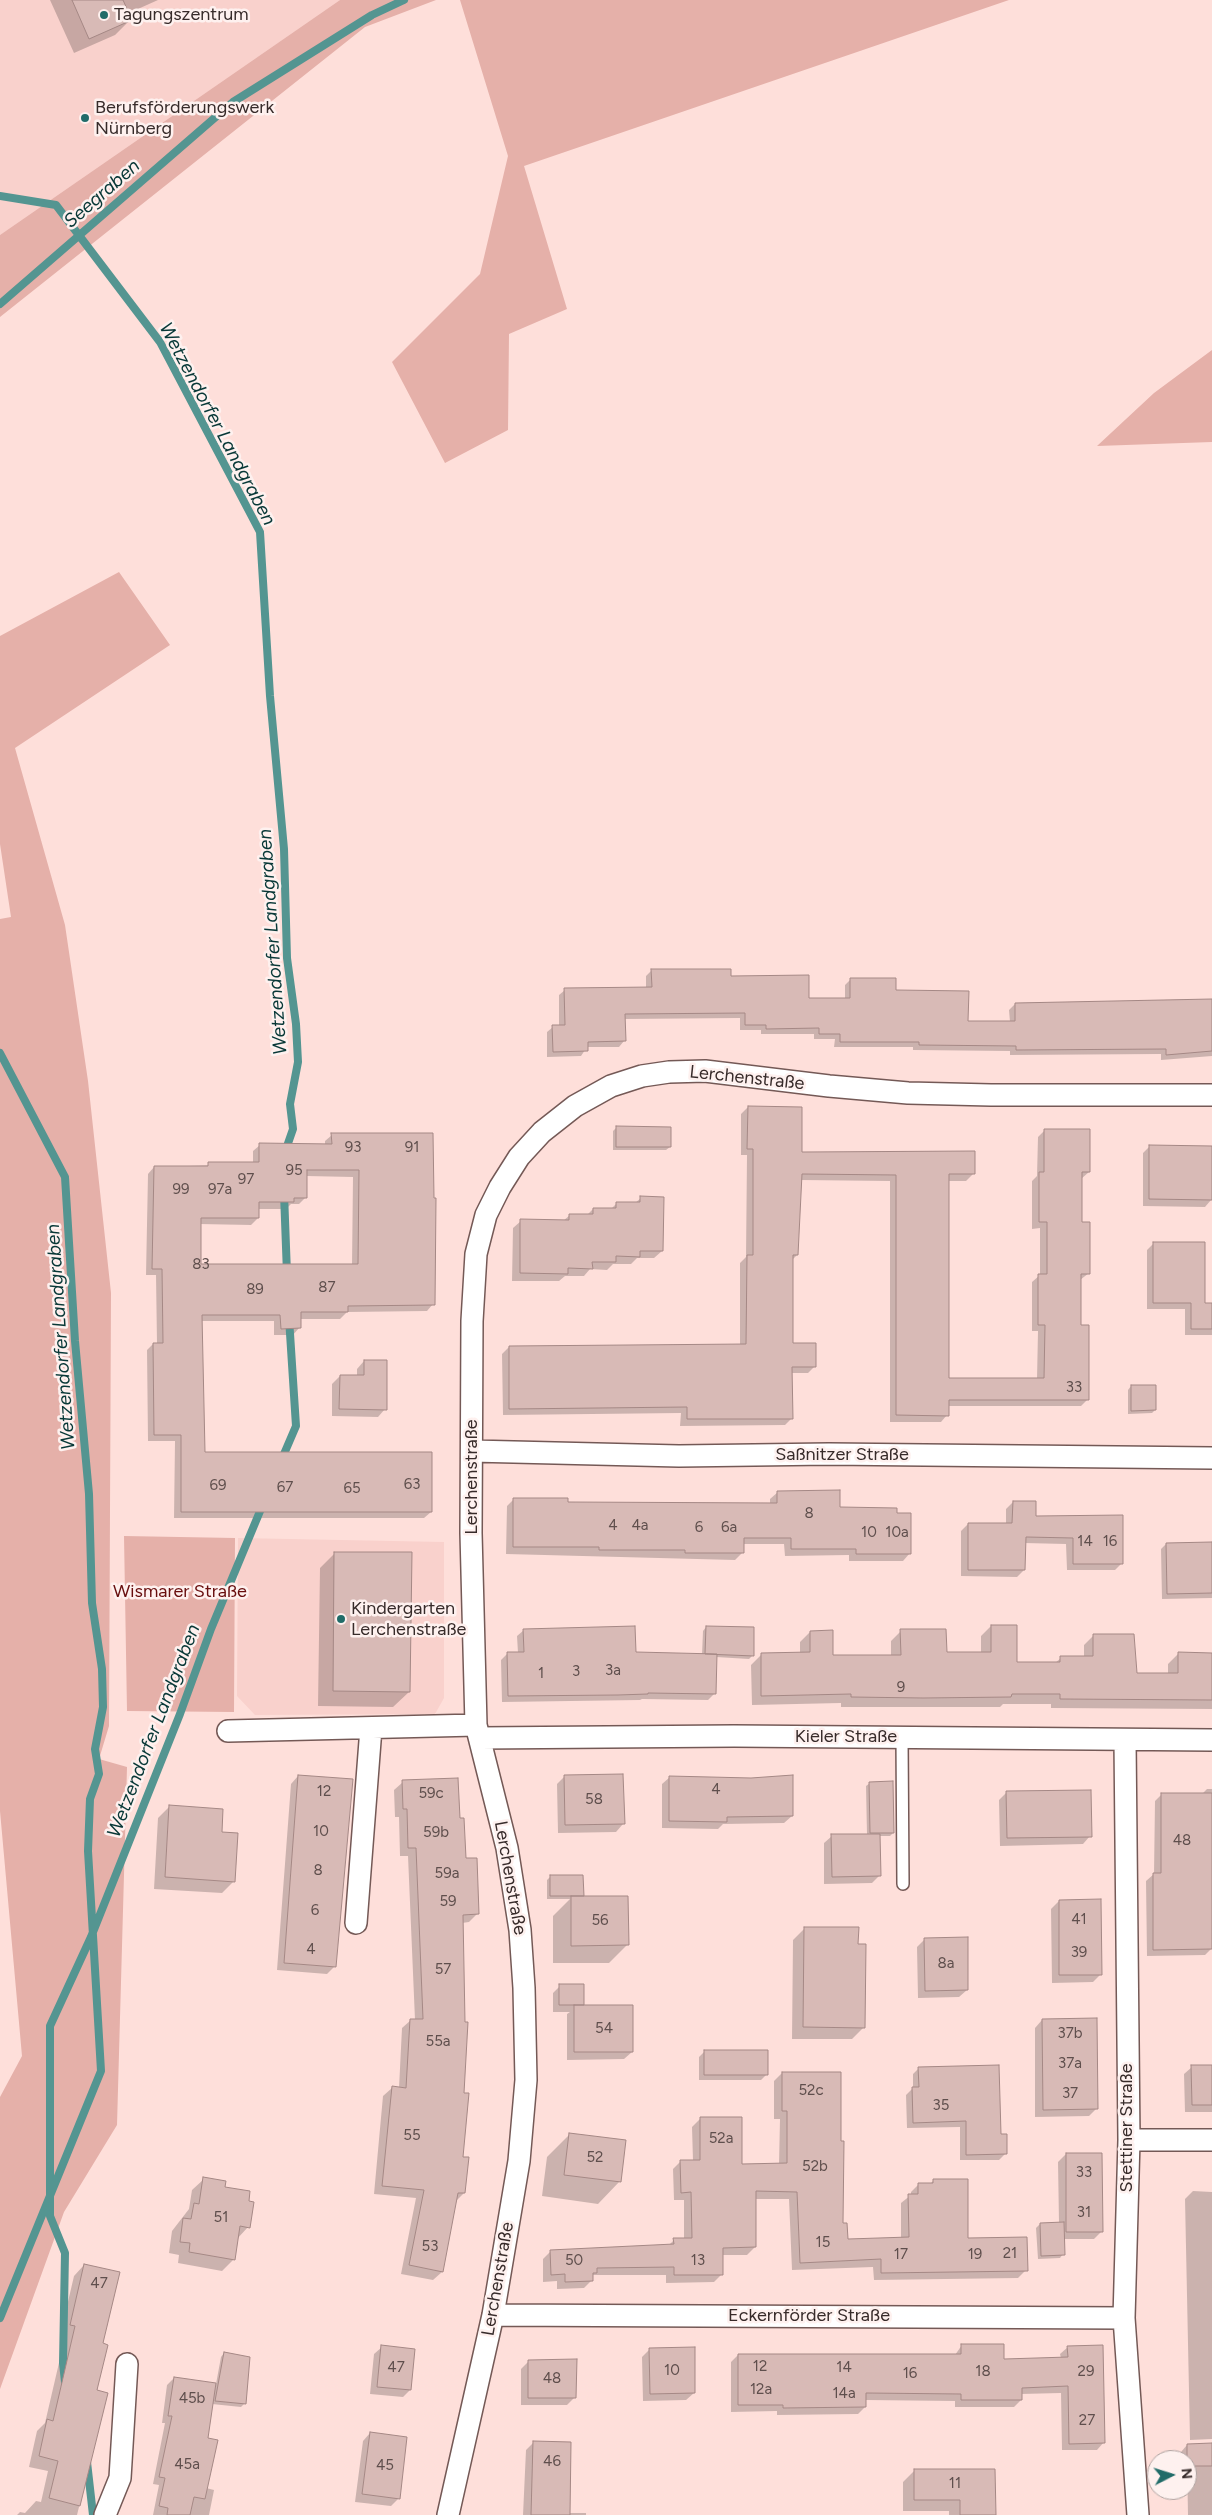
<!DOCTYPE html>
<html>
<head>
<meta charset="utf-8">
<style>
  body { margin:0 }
  #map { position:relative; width:1212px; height:2515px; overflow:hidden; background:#fedfda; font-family:Figtree,sans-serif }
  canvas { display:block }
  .north { position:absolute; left:1147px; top:2450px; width:50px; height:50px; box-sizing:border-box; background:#fef1ef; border:1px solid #aea2a0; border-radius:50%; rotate:85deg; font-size:14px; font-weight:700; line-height:20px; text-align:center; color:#372b2a }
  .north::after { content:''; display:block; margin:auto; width:18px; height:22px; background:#216c69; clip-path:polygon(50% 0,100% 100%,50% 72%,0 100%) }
</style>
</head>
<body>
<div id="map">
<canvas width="1212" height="2515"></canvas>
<div class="north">N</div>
</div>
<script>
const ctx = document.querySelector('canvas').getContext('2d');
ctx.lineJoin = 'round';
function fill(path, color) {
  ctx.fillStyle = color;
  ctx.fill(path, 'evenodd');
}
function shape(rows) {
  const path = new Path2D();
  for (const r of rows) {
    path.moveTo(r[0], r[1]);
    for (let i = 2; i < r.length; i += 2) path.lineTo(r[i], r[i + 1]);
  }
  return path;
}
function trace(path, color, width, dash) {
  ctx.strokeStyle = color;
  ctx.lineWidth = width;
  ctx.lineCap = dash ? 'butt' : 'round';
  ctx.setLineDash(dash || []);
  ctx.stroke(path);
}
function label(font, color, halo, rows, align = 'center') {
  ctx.font = font + ' Figtree,sans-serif';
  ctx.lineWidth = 5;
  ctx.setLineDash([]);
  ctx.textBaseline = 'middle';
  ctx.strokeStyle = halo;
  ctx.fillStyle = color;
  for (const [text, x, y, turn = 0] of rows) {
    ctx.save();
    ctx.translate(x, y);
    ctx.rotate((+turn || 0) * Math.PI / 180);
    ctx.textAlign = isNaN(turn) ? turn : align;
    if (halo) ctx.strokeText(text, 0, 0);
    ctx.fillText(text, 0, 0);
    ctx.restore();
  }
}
fill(shape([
  [0,0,340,0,0,235],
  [238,1538,444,1542,444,1698,435,1714,255,1715,237,1696]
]), '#f9d1cc');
fill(shape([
  [340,0,436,0,365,27,0,317,0,235],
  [460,0,1009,0,524,166,567,309,509,334,508,430,445,463,392,362,480,274,508,156],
  [1212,350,1212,442,1097,446,1154,393],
  [119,572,170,645,15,748,65,925,88,1081,111,1293,109,1726,99,1759,127,1767,117,2125,64,2212,0,2389,0,2097,22,2056,0,1811,0,919,11,917,0,844,0,636],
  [124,1536,235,1538,234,1712,127,1711]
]), '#e5b0a9');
fill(shape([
  [50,0,158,0,129,13,130,20,115,35,74,53],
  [652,970,730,977,808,999,845,1000,845,985,851,979,894,992,967,1022,1010,1022,1009,1010,1015,1004,1212,1016,1212,1056,1161,1060,1161,1054,1010,1055,1010,1051,913,1050,913,1047,834,1047,835,1039,814,1039,814,1034,761,1034,761,1030,740,1030,740,1018,624,1019,624,1041,619,1047,587,1047,581,1056,547,1057,547,1032,553,1027,559,1026,559,995,565,990,646,988,646,976],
  [748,1107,801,1153,973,1174,966,1181,948,1181,948,1380,1037,1379,1038,1331,1032,1331,1032,1282,1040,1275,1040,1228,1032,1229,1032,1181,1037,1176,1038,1137,1045,1130,1089,1172,1081,1179,1081,1223,1089,1273,1080,1280,1080,1326,1088,1399,1081,1406,948,1406,947,1415,941,1422,890,1422,890,1181,800,1180,797,1255,791,1261,792,1345,815,1366,808,1373,791,1373,792,1418,785,1425,680,1426,681,1413,503,1415,502,1354,509,1347,740,1345,740,1263,746,1257,747,1155,741,1155,741,1114],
  [617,1127,670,1147,666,1150,613,1150,613,1131],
  [432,1134,433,1304,427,1311,347,1312,340,1319,299,1319,299,1328,293,1335,274,1335,274,1321,201,1321,204,1453,431,1512,424,1518,174,1518,175,1441,148,1441,147,1350,153,1344,157,1344,156,1275,146,1275,148,1174,154,1167,253,1164,253,1151,260,1145,325,1145,325,1141,332,1135],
  [306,1176,353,1177,352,1265,200,1265,199,1224,251,1225,258,1218,258,1209,286,1209,291,1204,299,1204,306,1197],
  [1150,1146,1211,1200,1205,1207,1143,1206,1143,1153],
  [641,1198,662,1251,654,1258,637,1258,631,1264,613,1264,607,1270,590,1269,584,1276,565,1276,559,1281,512,1281,513,1228,521,1221,563,1221,570,1215,587,1215,593,1209,611,1209,617,1203,635,1203],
  [1154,1243,1204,1304,1212,1304,1212,1335,1185,1335,1185,1309,1147,1309,1147,1250],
  [364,1361,385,1409,378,1417,332,1416,332,1384,340,1376,357,1376,357,1369],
  [1131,1386,1155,1410,1152,1413,1128,1414,1128,1390],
  [778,1492,839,1509,910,1553,903,1561,849,1561,849,1555,785,1556,784,1544,742,1544,742,1553,735,1560,506,1554,507,1506,514,1499,567,1503,770,1504,770,1499],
  [1013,1502,1035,1517,1122,1563,1115,1570,1067,1570,1066,1544,1024,1543,1024,1570,1017,1577,961,1576,961,1531,968,1524,1006,1525,1006,1509],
  [1212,1543,1212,1598,1162,1599,1161,1549,1166,1544],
  [335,1553,409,1692,393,1707,318,1706,320,1568],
  [991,1626,1016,1664,1055,1663,1061,1658,1084,1658,1084,1645,1094,1635,1136,1674,1168,1674,1168,1664,1178,1654,1212,1654,1212,1709,1051,1708,1051,1704,1003,1704,1000,1707,841,1707,841,1703,752,1705,751,1665,761,1655,800,1654,800,1642,810,1632,832,1656,891,1656,891,1641,901,1631,945,1654,981,1653,981,1636],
  [706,1627,752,1656,749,1659,716,1657,715,1693,708,1700,642,1699,640,1700,502,1702,501,1660,508,1653,518,1653,517,1636,524,1630,634,1654,702,1655,703,1631],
  [298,1776,335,1966,327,1974,277,1970,291,1784],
  [565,1776,623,1824,616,1832,558,1833,557,1784],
  [670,1777,792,1816,784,1823,723,1824,718,1829,662,1828,662,1784],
  [403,1782,459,1819,464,1860,477,1914,469,1922,462,1923,461,2158,464,2193,455,2202,442,2272,433,2280,401,2274,416,2198,374,2194,383,2096,392,2088,399,2088,402,2028,411,2020,415,2020,408,1856,400,1856,399,1817,395,1817,394,1790],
  [870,1783,893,1833,890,1836,879,1836,880,1875,872,1883,824,1884,824,1843,832,1836,867,1835,866,1786],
  [1207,1789,1212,1789,1212,1948,1205,1955,1147,1956,1146,1881,1154,1874,1155,1801,1162,1794,1202,1794],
  [1006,1793,1090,1836,1083,1844,1000,1846,999,1800],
  [170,1806,221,1833,234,1881,222,1893,154,1889,158,1818],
  [550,1877,582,1896,627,1945,609,1963,553,1963,553,1916,570,1899,547,1899,547,1880],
  [1059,1901,1101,1974,1093,1982,1052,1983,1051,1909],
  [805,1928,857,1945,864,2027,852,2039,792,2039,793,1940],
  [925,1939,967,1990,959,1997,918,1998,917,1947],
  [560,1986,632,2052,624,2059,567,2060,567,2014,570,2012,553,2012,553,1993],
  [1042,2020,1096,2109,1089,2116,1035,2117,1035,2028],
  [704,2052,767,2074,761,2080,699,2080,699,2057],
  [1212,2066,1212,2112,1185,2112,1184,2074,1192,2067],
  [919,2068,999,2135,1005,2154,999,2160,960,2160,960,2127,907,2128,906,2095,913,2088,913,2074],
  [782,2073,846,2240,901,2238,901,2203,911,2195,911,2192,919,2184,930,2184,933,2181,967,2239,1026,2270,1018,2278,874,2280,873,2267,792,2270,789,2199,754,2199,755,2247,747,2255,722,2255,722,2274,714,2282,666,2283,666,2275,593,2275,592,2280,584,2288,557,2289,557,2281,543,2282,543,2259,551,2251,668,2246,674,2240,684,2239,684,2200,674,2200,673,2169,681,2161,693,2161,692,2127,700,2119,741,2165,779,2165,780,2119,774,2119,774,2081],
  [569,2135,620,2181,598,2204,542,2196,547,2157],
  [1066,2154,1102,2231,1094,2239,1063,2239,1063,2254,1060,2258,1038,2259,1036,2228,1040,2224,1059,2223,1058,2162],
  [204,2179,224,2188,248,2227,237,2239,234,2259,222,2271,178,2263,179,2255,169,2253,172,2231,189,2209,192,2190],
  [1193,2191,1212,2192,1212,2439,1190,2440,1185,2199],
  [84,2265,101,2344,95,2391,107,2394,77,2515,17,2515,20,2512,25,2513,36,2501,41,2502,48,2471,29,2467,37,2431,45,2423,65,2337,60,2336,74,2276],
  [962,2345,1003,2360,1061,2358,1060,2354,1068,2347,1104,2442,1097,2450,1062,2450,1061,2393,1021,2394,1021,2400,1014,2407,955,2407,955,2401,865,2400,865,2407,858,2414,777,2415,777,2411,731,2412,731,2362,738,2355,955,2355],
  [382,2347,410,2390,403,2397,370,2394,374,2354],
  [650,2349,694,2393,686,2400,643,2401,642,2357],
  [224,2353,245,2403,241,2407,212,2404,207,2439,206,2488,214,2490,209,2515,153,2515,159,2485,153,2484,165,2423,162,2423,167,2385,174,2378,216,2384,221,2357],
  [529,2361,575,2397,567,2405,521,2405,521,2369],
  [370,2433,398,2499,391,2506,355,2502,363,2441],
  [533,2443,569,2513,586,2513,586,2515,523,2515,526,2450],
  [1187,2445,1212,2445,1212,2515,1188,2515,1187,2460,1181,2460,1181,2452],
  [915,2470,994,2515,949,2515,949,2511,903,2511,903,2482]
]), '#0003');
trace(shape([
  [0,196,56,205,160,342,260,532,270,696,284,849,287,958,296,1024,298,1062,290,1104,293,1129,285,1152],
  [0,304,233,102,372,15,404,0],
  [0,1053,65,1177,75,1341,89,1494,92,1603,102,1669,103,1707,95,1749,99,1774,90,1799,88,1851,101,2071,0,2318],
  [284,1193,287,1274],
  [281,1461,296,1426,289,1318],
  [65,2382,63,2363,65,2253,50,2216,50,2026,91,1937,180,1714,211,1629,263,1504],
  [87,2462,93,2515]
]), '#549591', 8);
const building = shape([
  [72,0,123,0,132,20,89,39,72,0],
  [651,969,731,969,731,976,809,975,809,998,850,998,850,978,896,978,896,990,969,991,968,1021,1015,1021,1015,1003,1212,999,1212,1051,1166,1055,1166,1049,1016,1050,1016,1046,919,1045,919,1042,840,1042,840,1034,819,1034,819,1028,766,1029,766,1025,745,1025,745,1013,625,1014,626,1041,588,1042,588,1051,553,1052,552,1025,565,1025,564,988,652,987,651,969],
  [748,1106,802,1107,802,1152,975,1151,975,1174,949,1174,949,1378,1044,1378,1045,1325,1038,1325,1038,1274,1047,1274,1047,1222,1039,1222,1039,1172,1044,1172,1044,1129,1090,1129,1090,1172,1082,1172,1082,1222,1090,1222,1090,1274,1081,1274,1081,1325,1089,1325,1089,1400,949,1400,949,1416,896,1415,896,1175,802,1174,798,1255,793,1255,793,1343,816,1343,816,1367,792,1367,793,1419,687,1419,687,1407,509,1409,509,1346,746,1344,747,1255,753,1255,753,1149,747,1149,748,1106],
  [616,1126,671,1127,671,1147,616,1147,616,1126],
  [331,1133,433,1133,434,1198,436,1198,435,1305,348,1306,348,1312,301,1312,301,1328,281,1329,280,1315,202,1315,205,1452,432,1452,432,1512,181,1512,181,1435,154,1435,153,1343,163,1343,162,1269,152,1269,154,1166,208,1166,208,1162,259,1162,259,1143,332,1144,331,1133],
  [307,1170,359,1170,358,1264,201,1264,201,1218,259,1218,259,1202,294,1202,294,1198,307,1198,307,1170],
  [1149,1145,1212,1146,1212,1200,1149,1199,1149,1145],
  [640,1196,664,1197,663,1251,640,1251,640,1257,616,1256,616,1262,592,1262,593,1269,568,1268,568,1274,520,1273,520,1219,569,1220,569,1214,593,1214,593,1208,616,1208,616,1202,640,1202,640,1196],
  [1153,1242,1205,1242,1205,1303,1212,1303,1212,1329,1191,1329,1191,1303,1153,1303,1153,1242],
  [364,1360,387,1360,387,1410,339,1409,340,1375,364,1375,364,1360],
  [1131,1385,1156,1385,1156,1410,1131,1411,1131,1385],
  [840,1490,840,1507,897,1508,897,1513,911,1513,911,1554,856,1554,856,1549,791,1549,791,1538,744,1538,744,1553,685,1553,685,1550,599,1550,599,1547,513,1547,513,1498,568,1498,568,1502,777,1503,777,1491,840,1490],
  [1013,1501,1036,1501,1036,1516,1123,1515,1123,1564,1073,1564,1073,1538,1026,1537,1025,1570,968,1570,968,1523,1012,1523,1013,1501],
  [1212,1542,1212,1593,1167,1594,1166,1543,1212,1542],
  [334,1552,412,1552,410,1692,333,1691,334,1552],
  [991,1625,1017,1625,1017,1662,1060,1662,1060,1656,1093,1656,1093,1634,1134,1634,1137,1673,1178,1673,1178,1652,1212,1653,1212,1700,1060,1699,1060,1694,1012,1694,1011,1697,923,1698,851,1697,851,1694,761,1696,761,1653,810,1652,810,1631,833,1630,833,1655,901,1655,900,1629,946,1629,947,1652,991,1652,991,1625],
  [635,1626,636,1652,717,1654,716,1694,648,1693,648,1694,618,1695,508,1696,507,1652,524,1652,523,1629,635,1626],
  [706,1626,754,1627,754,1656,705,1654,706,1626],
  [623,1774,625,1824,565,1825,564,1775,623,1774],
  [298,1775,353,1779,336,1967,284,1963,298,1775],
  [793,1775,793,1816,727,1817,727,1822,669,1821,669,1776,751,1778,793,1775],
  [458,1778,460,1818,464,1818,466,1858,477,1858,479,1914,463,1915,465,2022,468,2022,464,2093,469,2093,463,2157,469,2157,465,2193,458,2193,443,2272,409,2265,424,2190,382,2186,392,2086,406,2088,410,2019,423,2019,416,1848,408,1848,407,1809,403,1809,402,1780,458,1778],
  [893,1781,894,1833,870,1833,869,1782,893,1781],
  [1091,1790,1092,1837,1007,1838,1006,1791,1091,1790],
  [1161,1793,1212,1793,1212,1949,1153,1950,1153,1873,1161,1873,1161,1793],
  [169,1805,223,1809,222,1832,238,1833,235,1882,165,1877,169,1805],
  [831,1834,880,1834,881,1876,832,1877,831,1834],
  [550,1875,583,1875,584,1896,550,1896,550,1875],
  [571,1896,628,1896,629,1945,571,1946,571,1896],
  [1101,1899,1102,1975,1059,1975,1059,1900,1101,1899],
  [804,1927,859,1927,858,1944,866,1944,865,2028,803,2027,804,1927],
  [968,1937,968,1990,925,1991,924,1938,968,1937],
  [559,1984,584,1984,584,2005,559,2005,559,1984],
  [574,2005,633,2005,633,2052,574,2052,574,2005],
  [1097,2018,1098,2109,1043,2110,1042,2019,1097,2018],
  [704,2050,768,2050,768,2075,704,2075,704,2050],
  [999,2065,1001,2134,1007,2134,1007,2154,966,2155,966,2121,913,2123,912,2087,919,2087,918,2067,999,2065],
  [1191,2065,1212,2065,1212,2105,1192,2105,1191,2065],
  [782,2072,841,2072,841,2141,844,2141,843,2223,847,2223,848,2239,909,2237,908,2194,918,2194,918,2183,933,2183,933,2179,968,2179,968,2238,1027,2237,1028,2271,881,2273,881,2259,800,2263,797,2192,756,2191,756,2247,723,2248,723,2275,674,2275,674,2267,597,2268,597,2273,593,2273,593,2281,565,2282,565,2274,551,2275,550,2250,674,2244,673,2238,692,2238,691,2192,681,2193,680,2160,700,2160,700,2117,742,2117,742,2164,787,2163,787,2111,782,2111,782,2072],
  [569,2133,626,2140,621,2182,564,2175,569,2133],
  [1066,2153,1102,2153,1103,2232,1066,2232,1066,2153],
  [203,2177,226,2181,225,2187,250,2191,249,2201,254,2202,250,2228,240,2226,235,2260,189,2252,190,2243,180,2242,183,2218,191,2219,194,2203,199,2204,203,2177],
  [1064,2222,1065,2255,1041,2256,1040,2223,1064,2222],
  [84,2264,120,2272,103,2343,108,2345,97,2390,108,2393,80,2506,49,2498,58,2461,39,2456,47,2419,53,2421,75,2326,70,2325,84,2264],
  [961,2344,1004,2344,1004,2359,1068,2357,1067,2346,1103,2345,1105,2443,1069,2444,1068,2386,1022,2388,1022,2400,961,2400,961,2394,866,2393,866,2407,783,2408,783,2405,738,2405,738,2354,961,2354,961,2344],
  [381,2345,415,2349,411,2390,377,2387,381,2345],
  [695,2347,695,2393,650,2394,649,2348,695,2347],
  [224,2352,250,2357,246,2404,215,2401,224,2352],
  [577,2359,576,2398,528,2398,528,2360,577,2359],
  [174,2377,216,2383,208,2438,218,2440,205,2499,194,2497,190,2515,167,2515,168,2508,159,2506,165,2478,159,2477,172,2416,168,2416,174,2377],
  [370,2432,407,2437,400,2499,362,2494,370,2432],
  [533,2441,571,2442,570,2515,531,2515,533,2441],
  [1212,2443,1212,2466,1187,2466,1187,2444,1212,2443],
  [914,2469,995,2469,996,2515,960,2515,960,2500,914,2500,914,2469]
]);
fill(building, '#d8bab6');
trace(building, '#a58885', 1);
const lane = shape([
  [902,1738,903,1884]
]);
const street = shape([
  [472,1451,679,1456,829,1454,1212,1458],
  [228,1731,476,1725],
  [480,1738,734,1736,1212,1740],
  [1125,1740,1129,2140,1124,2318,1138,2515],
  [356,1923,371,1728],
  [1129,2140,1212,2140],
  [493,2315,1124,2318],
  [105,2515,120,2478,127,2364],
  [448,2515,493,2315,519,2161,526,2080,524,1988,520,1930,507,1848,476,1725,471,1533,472,1321,476,1254,486,1215,500,1187,519,1157,542,1132,575,1106,611,1086,642,1076,669,1072,705,1071,829,1086,908,1093,991,1095,1212,1095]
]);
trace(lane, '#745956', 14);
trace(street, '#745956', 24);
trace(lane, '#fff', 11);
trace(street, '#fff', 21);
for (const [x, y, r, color] of [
  [104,15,5,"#216c69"],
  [85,118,5,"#216c69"],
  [341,1619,5,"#216c69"]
]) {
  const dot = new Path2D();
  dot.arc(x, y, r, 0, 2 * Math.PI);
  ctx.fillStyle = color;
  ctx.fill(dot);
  trace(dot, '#fef1ef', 2);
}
label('15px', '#5f4f4d', null, [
  ["93",353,1148],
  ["91",412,1148],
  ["95",294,1171],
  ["97",246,1180],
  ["99",181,1190],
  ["97a",220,1190],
  ["83",201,1265],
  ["87",327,1288],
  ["89",255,1290],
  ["33",1074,1388],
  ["63",412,1485],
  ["69",218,1486],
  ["67",285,1488],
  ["65",352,1489],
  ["8",809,1514],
  ["4",613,1526],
  ["4a",640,1526],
  ["6",699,1528],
  ["6a",729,1528],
  ["10",869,1533],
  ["10a",897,1533],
  ["14",1085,1542],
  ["16",1110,1542],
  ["3a",613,1671],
  ["3",576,1672],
  ["1",541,1674],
  ["9",901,1688],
  ["4",716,1790],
  ["12",324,1792],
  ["59c",431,1794],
  ["58",594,1800],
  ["10",321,1832],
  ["59b",436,1833],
  ["48",1182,1841],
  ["8",318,1871],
  ["59a",447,1874],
  ["59",448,1902],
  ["6",315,1911],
  ["41",1079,1920],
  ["56",600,1921],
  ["4",311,1950],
  ["39",1079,1953],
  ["8a",946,1964],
  ["57",443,1970],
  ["54",604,2029],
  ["37b",1070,2034],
  ["55a",438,2042],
  ["37a",1070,2064],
  ["52c",811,2091],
  ["37",1070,2094],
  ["35",941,2106],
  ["55",412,2136],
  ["52a",721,2139],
  ["52",595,2158],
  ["52b",815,2167],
  ["33",1084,2173],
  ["31",1084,2213],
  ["51",221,2218],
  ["15",823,2243],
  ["53",430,2247],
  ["21",1010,2254],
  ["17",901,2255],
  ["19",975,2255],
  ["50",574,2261],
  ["13",698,2261],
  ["47",99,2284],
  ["12",760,2367],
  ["47",396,2368],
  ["14",844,2368],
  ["10",672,2371],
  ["18",983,2372],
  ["29",1086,2372],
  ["16",910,2374],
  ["48",552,2379],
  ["12a",761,2390],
  ["14a",844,2394],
  ["45b",192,2399],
  ["27",1087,2421],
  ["46",552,2462],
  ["45a",187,2465],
  ["45",385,2466],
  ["11",955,2484]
]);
label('18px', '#372b2a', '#fef1ef', [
  ["Tagungszentrum",114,15],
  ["Berufsförderungswerk",95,108],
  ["Nürnberg",95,129],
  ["Kindergarten",351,1609],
  ["Lerchenstraße",351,1630]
], 'left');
label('18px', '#372b2a', '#fef1ef', [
  ["Lerchenstraße",747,1078,6],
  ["Saßnitzer Straße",842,1455],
  ["Lerchenstraße",472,1477,-90],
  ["Kieler Straße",846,1737],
  ["Lerchenstraße",510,1878,80],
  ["Stettiner Straße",1127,2128,-90],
  ["Lerchenstraße",498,2279,-80],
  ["Eckernförder Straße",809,2316]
]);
label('18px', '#680e0e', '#fef1ef', [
  ["Wismarer Straße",180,1592]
]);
label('italic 19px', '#083837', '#fef1ef', [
  ["Seegraben",102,194,-41],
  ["Wetzendorfer Landgraben",217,424,62],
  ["Wetzendorfer Landgraben",273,942,-94],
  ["Wetzendorfer Landgraben",61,1337,-94],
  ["Wetzendorfer Landgraben",154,1731,-69]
]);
</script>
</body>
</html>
